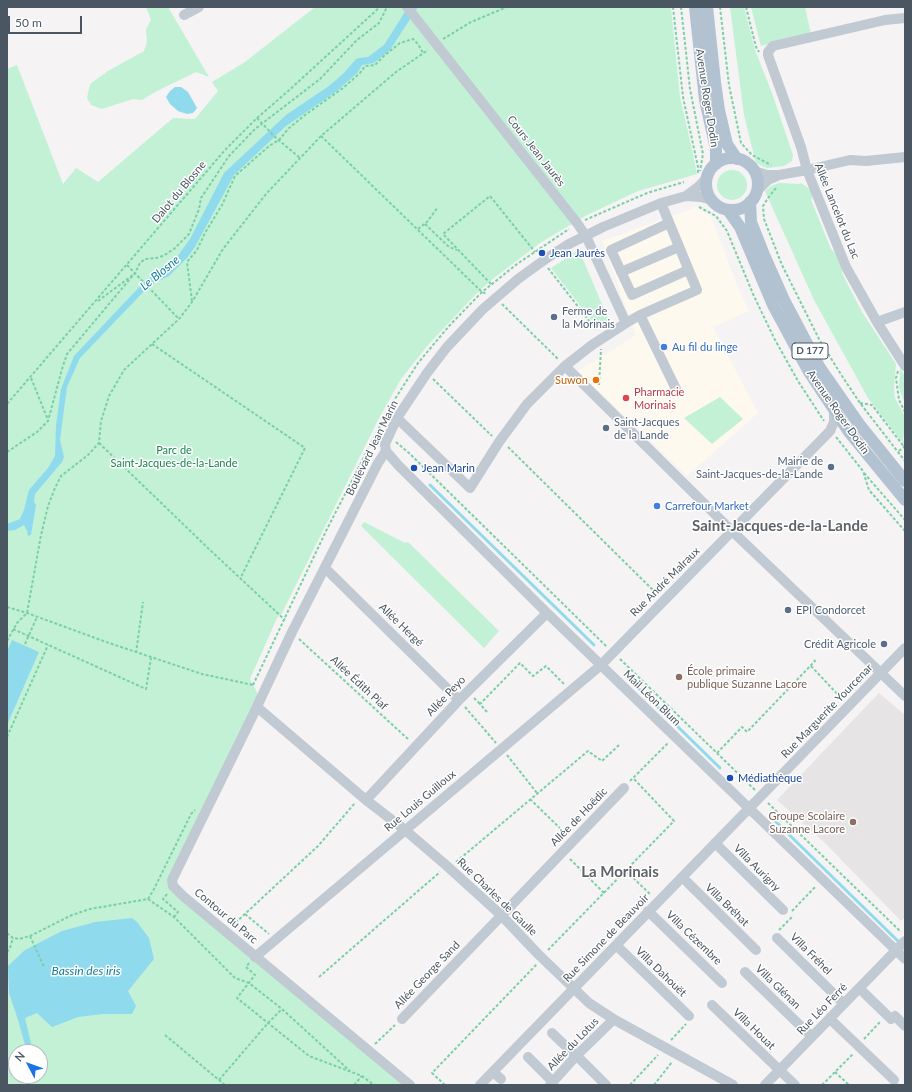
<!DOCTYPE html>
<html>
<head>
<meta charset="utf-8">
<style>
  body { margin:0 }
  #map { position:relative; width:912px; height:1092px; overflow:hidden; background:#f5f3f3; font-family:Lato,sans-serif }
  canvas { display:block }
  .frame { position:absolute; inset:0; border:8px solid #4a5661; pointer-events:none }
  .north { position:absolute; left:8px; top:1044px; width:40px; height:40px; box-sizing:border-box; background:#fff; border:1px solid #b7bbc0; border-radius:50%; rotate:311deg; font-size:11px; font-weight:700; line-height:16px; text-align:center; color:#4a5661 }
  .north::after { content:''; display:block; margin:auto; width:14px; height:18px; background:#1a73e8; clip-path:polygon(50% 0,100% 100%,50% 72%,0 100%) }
  .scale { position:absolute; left:8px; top:16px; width:74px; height:18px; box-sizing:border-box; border:2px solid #4a5661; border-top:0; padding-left:5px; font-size:12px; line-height:14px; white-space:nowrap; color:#4a5661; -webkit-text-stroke:3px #fff; paint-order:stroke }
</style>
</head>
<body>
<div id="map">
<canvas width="912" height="1092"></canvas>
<div class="frame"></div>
<div class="north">N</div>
<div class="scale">50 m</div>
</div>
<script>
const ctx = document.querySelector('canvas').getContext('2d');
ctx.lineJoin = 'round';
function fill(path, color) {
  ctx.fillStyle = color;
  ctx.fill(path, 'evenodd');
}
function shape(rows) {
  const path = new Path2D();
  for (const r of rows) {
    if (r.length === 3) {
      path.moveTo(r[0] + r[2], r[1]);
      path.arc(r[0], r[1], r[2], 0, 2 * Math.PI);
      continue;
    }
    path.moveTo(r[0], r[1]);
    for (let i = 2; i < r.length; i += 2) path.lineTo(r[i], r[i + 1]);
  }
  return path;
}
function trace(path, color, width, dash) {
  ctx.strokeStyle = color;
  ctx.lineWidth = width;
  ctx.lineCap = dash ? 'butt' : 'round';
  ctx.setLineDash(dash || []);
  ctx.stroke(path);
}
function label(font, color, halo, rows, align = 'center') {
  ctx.font = font + ' Lato,sans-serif';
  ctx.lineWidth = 3;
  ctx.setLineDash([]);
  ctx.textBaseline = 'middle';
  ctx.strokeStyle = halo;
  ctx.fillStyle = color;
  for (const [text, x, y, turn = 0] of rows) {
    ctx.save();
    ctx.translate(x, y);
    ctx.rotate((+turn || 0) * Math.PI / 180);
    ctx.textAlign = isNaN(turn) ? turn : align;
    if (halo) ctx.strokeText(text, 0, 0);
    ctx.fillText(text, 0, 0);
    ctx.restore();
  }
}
fill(shape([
  [697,207,711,217,738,287,749,311,713,327,758,413,687,476,578,371,636,335,602,241]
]), '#fdf9ef');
fill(shape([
  [879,693,905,715,905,917,901,921,826,844,777,800]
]), '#e6e4e5');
fill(shape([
  [146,7,168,7,209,77,196,72,155,92,142,100,133,99,102,109,91,105,87,98,90,84,108,71,144,51,147,42,146,29,151,20],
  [315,7,671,7,680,97,693,154,697,174,638,191,585,216,540,243,494,278,476,294,428,345,401,379,378,420,282,613,277,618,250,679,261,700,174,886,410,1085,7,1085,7,69,17,65,63,184,76,168,98,182,173,118,195,119,218,91,212,82,245,62],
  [16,1052,40,1052,40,1076,16,1076],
  [730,7,744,7,755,50,772,93,793,155,792,161,784,166,767,168,756,163,744,115],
  [751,7,805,7,811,34,761,46],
  [732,185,15],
  [779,183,799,184,801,183,808,188,813,194,811,200,831,249,835,253,842,270,842,273,847,283,862,312,896,364,894,387,895,398,904,415,905,424,903,441,902,442,868,398,814,300,765,191,771,186],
  [579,250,610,323,599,330,551,268],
  [900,369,905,376,905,404,899,388],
  [720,397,743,419,712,444,684,418],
  [364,522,405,543,408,542,499,631,484,648,361,526]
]), '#c3f1d5');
fill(shape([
  [408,7,418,7,390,50,374,63,362,65,358,72,337,91,286,126,234,175,195,247,187,258,169,276,150,285,80,358,67,387,60,440,64,457,62,462,35,494,34,502,36,505,31,535,28,536,27,531,24,525,15,530,7,531,7,524,20,519,24,510,29,490,48,468,55,456,56,425,61,389,74,356,145,281,158,273,177,257,190,239,224,173,286,115,329,86,344,73,356,59,359,58,368,57,384,45],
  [175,87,181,87,188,92,197,108,193,113,187,114,178,111,170,104,166,97,170,91],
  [12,640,39,652,7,725,7,651],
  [132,918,137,922,149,938,154,959,128,991,136,1006,132,1014,103,1014,78,1017,52,1027,37,1013,25,1018,33,1052,27,1052,18,1020,9,993,8,966,25,950,62,931,95,922]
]), '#90daee');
trace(shape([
  [430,485,594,645],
  [625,675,720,768],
  [772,818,900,943]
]), '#90daee', 3);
trace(shape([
  [673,7,683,97,698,167,698,173],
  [681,7,690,89,703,154,700,171],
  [720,7,729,85,741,143,752,155,771,165],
  [746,7,756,47,759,52],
  [443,39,471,22,507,7],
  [257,118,275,137,300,158],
  [321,136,482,292,487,294],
  [776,188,768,198,763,206,764,219,782,265,819,339,842,376,860,403,905,461],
  [699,207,716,216,727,231,753,294,774,338,798,381,824,421],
  [585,220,647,193,684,182],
  [425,224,449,247,457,250],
  [418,229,427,222,438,207],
  [127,265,179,319],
  [548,268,597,331],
  [491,284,443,234,490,196,535,252],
  [98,301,133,275],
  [192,301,187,262,197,250,205,233,222,205,235,176,269,146,279,140,289,128,305,115,343,88,360,73,365,66,375,65,385,55,400,43,413,39,418,44,423,53],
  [502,304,559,360],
  [152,344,305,448,241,577],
  [898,371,896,378,899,400,905,412],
  [31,378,48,420],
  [433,379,492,436],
  [599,385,601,349],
  [860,403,872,405,905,448],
  [7,404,225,150,257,118,287,92,380,7],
  [836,437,863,471,869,490,905,531],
  [396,442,409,453,607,647],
  [99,443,210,550,285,620],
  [508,447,657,594],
  [899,451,904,447,905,440],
  [7,452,37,432,48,421,62,369,67,354,135,273,140,263,145,259,156,258,163,256,174,249,189,234,199,209,201,198,229,156,255,129,320,79,357,40,379,23,387,7],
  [430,473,436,467],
  [864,473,905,520],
  [7,607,27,613,109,643,202,674,253,685],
  [13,629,146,689,151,658],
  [299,639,409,740],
  [7,641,17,623,27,613,41,535,48,506,55,488,61,476,88,455,99,443,101,421,109,396,124,370,179,319,192,302,223,249,266,194,321,136,396,72,428,50],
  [25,644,37,617],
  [136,653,143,602],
  [620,659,755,790],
  [811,666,843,700],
  [253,685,327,529,378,430,393,402,418,363,449,326,482,292,517,264,569,229],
  [474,698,480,704],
  [465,707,496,743],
  [487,712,480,704,520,663,533,676,546,666,565,685],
  [7,737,48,645],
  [717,753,742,727,747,732,815,661,813,658],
  [507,755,537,793],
  [630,781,668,743],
  [530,799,567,835],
  [768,803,901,932],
  [570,859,604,893],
  [456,862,588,751,602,761,620,744],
  [626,871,651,895],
  [167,894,163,899,178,912,174,917],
  [148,899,174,917,235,978,249,983,282,1009,350,1071],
  [792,911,816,886],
  [245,914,269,934],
  [232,926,318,846,355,803],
  [779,930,791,918,792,915],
  [7,933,13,938,19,939,30,936,72,915,90,909,148,899,153,891,191,814,195,810],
  [30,936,44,967],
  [548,950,674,821,633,778],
  [7,952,10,948,13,938],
  [249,963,246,967,255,975,237,998,309,1056,362,1076,374,1085],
  [319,977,440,872],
  [165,1035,225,1085],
  [864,1039,880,1022],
  [671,1040,686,1024],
  [375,1044,395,1025],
  [835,1072,849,1085],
  [219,1080,268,1023,282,1009],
  [354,1085,362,1076],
  [445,1085,432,1073,537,964],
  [630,1085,658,1055],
  [654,1085,672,1062],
  [822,1085,853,1054]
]), '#7ad0a6', 2, [3, 2]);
trace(shape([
  [407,7,577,223,586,236,626,323],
  [184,15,199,7],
  [905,18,885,20,773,46,768,52,768,55,801,147,807,170,846,267,877,322,905,366],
  [754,171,767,175,779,175,807,170,850,160,866,161,905,157],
  [757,191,768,180,777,176],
  [686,196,701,197,712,200],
  [669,223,611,250,632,295,688,270],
  [621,272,679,247],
  [640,315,676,389],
  [877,322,905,312],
  [565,366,732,531,905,696],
  [397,418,470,488,499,442,527,404,565,366,592,345,626,323,640,315,697,290,661,203],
  [386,451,398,465,547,613,905,959],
  [325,568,459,700],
  [257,707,366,800,405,830,447,866,501,915,538,954,589,1003,615,1020,733,1085],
  [366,800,459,700,547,613],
  [715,843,783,910],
  [682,877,756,950],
  [648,911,722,983],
  [777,938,844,1004],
  [616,945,689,1016],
  [255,957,601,665,830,431,834,422,834,411],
  [745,972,812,1037],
  [859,988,891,1019,895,1016,905,1026],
  [712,1005,795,1085],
  [402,1019,624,788],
  [830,1019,894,1080],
  [552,1033,576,1056],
  [528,1057,553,1082],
  [580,1059,606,1085],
  [493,1072,501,1079],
  [410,1085,183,896,173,886,172,880,253,715,292,632,378,463,386,451,385,444,397,418,427,373,447,347,483,309,518,279,547,258,569,244,603,227,661,203,686,196,698,187,707,178],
  [480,1085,905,648],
  [550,1085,576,1056,613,1020],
  [765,1085,905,941]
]), '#c1cad2', 10);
trace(shape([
  [695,7,705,100,716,149,716,164],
  [707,7,715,82,719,110,727,144,737,159],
  [732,184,26],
  [750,202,751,222,764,255,784,300,820,368,859,424,905,481],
  [728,210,740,227,773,305,809,372,849,432,905,500]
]), '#b3c2d1', 12);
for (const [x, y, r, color] of [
  [542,253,4,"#1a4fb4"],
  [554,317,4,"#5c6f8a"],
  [664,347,4,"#3f7fe0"],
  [596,380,4,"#e8710a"],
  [626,398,4,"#e0444e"],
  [606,428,4,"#5c6f8a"],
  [831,467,4,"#5c6f8a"],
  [414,468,4,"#1a4fb4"],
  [657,506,4,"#3f7fe0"],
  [788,610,4,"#5c6f8a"],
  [884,644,4,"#5c6f8a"],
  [679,677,4,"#8d6e63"],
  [730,778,4,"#1a4fb4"],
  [853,822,4,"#8d6e63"]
]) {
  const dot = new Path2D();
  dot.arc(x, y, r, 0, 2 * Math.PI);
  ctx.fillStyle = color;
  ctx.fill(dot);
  trace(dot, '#fff', 1.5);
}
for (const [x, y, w] of [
  [810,351,36]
]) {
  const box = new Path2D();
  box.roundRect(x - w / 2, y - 8, w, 16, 3);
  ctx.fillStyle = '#fff';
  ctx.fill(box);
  trace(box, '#4a5661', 1);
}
label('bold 10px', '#4a5661', null, [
  ["D 177",810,351]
]);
label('11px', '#4a5661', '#fff', [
  ["Avenue Roger Dodin",707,98,81],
  ["Cours Jean Jaurès",536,151,52],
  ["Dalot du Blosne",179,192,-50],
  ["Allée Lancelot du Lac",837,211,68],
  ["Avenue Roger Dodin",838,412,55],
  ["Boulevard Jean Marin",372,448,-64],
  ["Rue André Malraux",665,582,-45],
  ["Allée Hergé",401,625,44],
  ["Allée Édith Piaf",359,683,43],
  ["Allée Peyo",446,696,-46],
  ["Mail Léon Blum",652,698,44],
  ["Rue Marguerite Yourcenar",827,711,-46],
  ["Rue Louis Guilloux",420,801,-40],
  ["Allée de Hoëdic",579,817,-46],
  ["Villa Aurigny",757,868,45],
  ["Rue Charles de Gaulle",497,897,44],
  ["Villa Bréhat",727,905,44],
  ["Contour du Parc",226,916,40],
  ["Rue Simone de Beauvoir",606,938,-46],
  ["Villa Cézembre",694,938,44],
  ["Villa Fréhel",811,954,45],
  ["Villa Dahouët",661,972,44],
  ["Allée George Sand",427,975,-46],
  ["Villa Glénan",778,987,44],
  ["Rue Léo Ferré",822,1009,-46],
  ["Villa Houat",754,1029,44],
  ["Allée du Lotus",573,1044,-46]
]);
label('11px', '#164399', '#fff', [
  ["Jean Jaurès",550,253],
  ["Jean Marin",422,468],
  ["Médiathèque",738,778]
], 'left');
label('11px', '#4e5e75', '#fff', [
  ["Ferme de",562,311],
  ["la Morinais",562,324],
  ["Saint-Jacques",614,422],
  ["de la Lande",614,435],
  ["Mairie de",823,461,"right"],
  ["Saint-Jacques-de-la-Lande",823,474,"right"],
  ["EPI Condorcet",796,610],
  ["Crédit Agricole",876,644,"right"]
], 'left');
label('11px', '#366cbe', '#fff', [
  ["Au fil du linge",672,347],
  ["Carrefour Market",665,506]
], 'left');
label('11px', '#c56008', '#fff', [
  ["Suwon",588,380]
], 'right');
label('11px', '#be3a42', '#fff', [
  ["Pharmacie",634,392],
  ["Morinais",634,405]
], 'left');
label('11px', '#17864f', '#fff', [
  ["Parc de",174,450],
  ["Saint-Jacques-de-la-Lande",174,463]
]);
label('11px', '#785e54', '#fff', [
  ["École primaire",687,671],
  ["publique Suzanne Lacore",687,684],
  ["Groupe Scolaire",845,816,"right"],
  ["Suzanne Lacore",845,829,"right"]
], 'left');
label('italic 12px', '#0c7c9b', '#fff', [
  ["Le Blosne",160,273,-40],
  ["Bassin des iris",86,971]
]);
label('bold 15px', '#5f6368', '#fff', [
  ["Saint-Jacques-de-la-Lande",780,526],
  ["La Morinais",620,872]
]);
</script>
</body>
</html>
